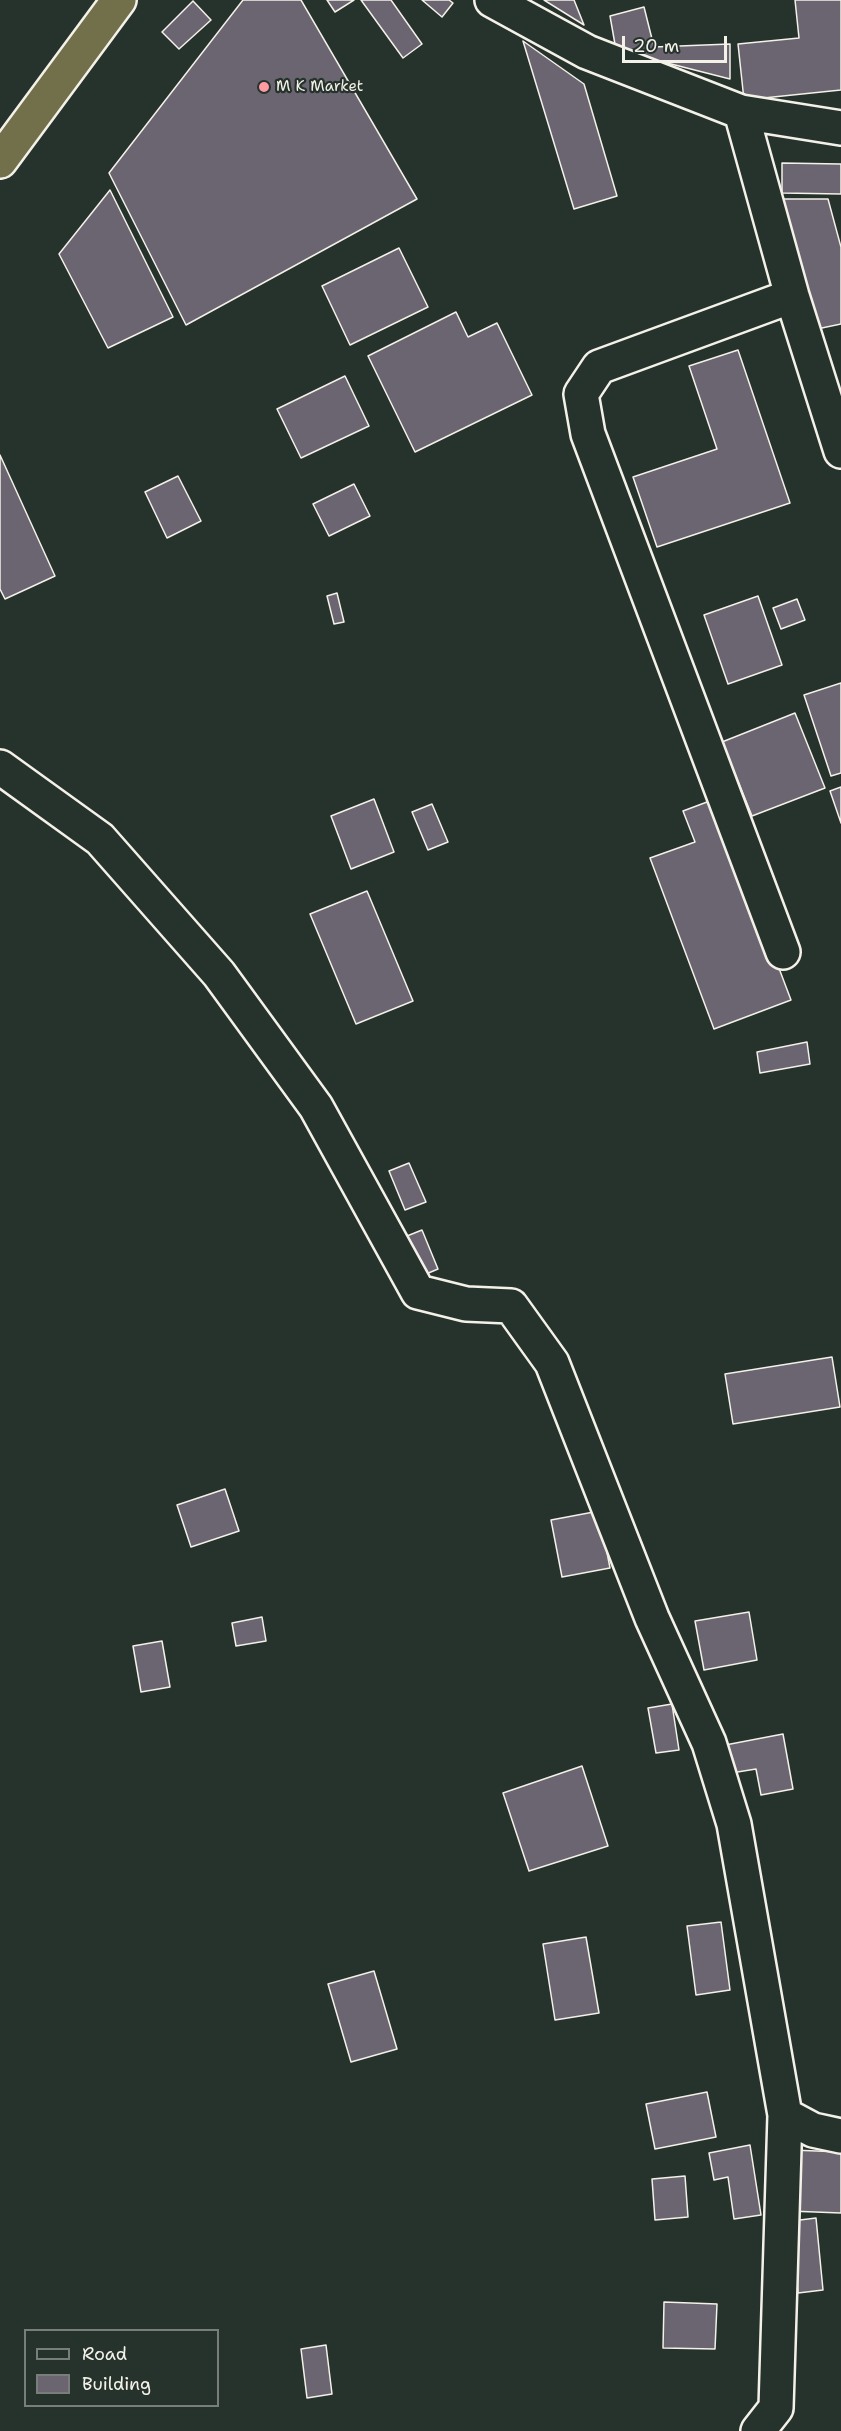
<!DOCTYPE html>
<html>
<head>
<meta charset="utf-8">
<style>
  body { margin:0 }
  #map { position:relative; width:841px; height:2431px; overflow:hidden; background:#26332d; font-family:"Shantell Sans",sans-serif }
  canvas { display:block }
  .legend { position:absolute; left:24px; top:2329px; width:195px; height:78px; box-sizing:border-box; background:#26332d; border:2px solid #787f78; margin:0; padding:8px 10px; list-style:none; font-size:18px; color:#f4f1e8 }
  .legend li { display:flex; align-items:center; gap:12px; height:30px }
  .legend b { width:30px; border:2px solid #787f78 }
  .scale { position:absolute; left:622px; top:36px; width:105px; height:27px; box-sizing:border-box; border:3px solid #f4f1e8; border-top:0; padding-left:8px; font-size:18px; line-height:21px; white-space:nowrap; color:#f4f1e8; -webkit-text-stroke:4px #26332d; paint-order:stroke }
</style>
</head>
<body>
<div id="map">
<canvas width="841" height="2431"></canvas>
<ul class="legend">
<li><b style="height:8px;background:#26332d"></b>Road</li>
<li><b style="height:16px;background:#6a6571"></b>Building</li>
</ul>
<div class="scale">20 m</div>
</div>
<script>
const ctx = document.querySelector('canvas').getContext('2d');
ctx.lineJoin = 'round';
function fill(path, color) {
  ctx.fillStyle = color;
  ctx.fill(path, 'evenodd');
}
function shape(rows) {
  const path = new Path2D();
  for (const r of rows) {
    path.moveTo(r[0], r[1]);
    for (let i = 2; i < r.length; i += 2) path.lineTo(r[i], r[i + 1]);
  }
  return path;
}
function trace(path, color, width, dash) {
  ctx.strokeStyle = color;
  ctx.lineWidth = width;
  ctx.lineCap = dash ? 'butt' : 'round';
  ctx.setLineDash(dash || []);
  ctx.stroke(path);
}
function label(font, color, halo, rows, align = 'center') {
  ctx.font = font + ' "Shantell Sans",sans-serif';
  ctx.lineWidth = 4.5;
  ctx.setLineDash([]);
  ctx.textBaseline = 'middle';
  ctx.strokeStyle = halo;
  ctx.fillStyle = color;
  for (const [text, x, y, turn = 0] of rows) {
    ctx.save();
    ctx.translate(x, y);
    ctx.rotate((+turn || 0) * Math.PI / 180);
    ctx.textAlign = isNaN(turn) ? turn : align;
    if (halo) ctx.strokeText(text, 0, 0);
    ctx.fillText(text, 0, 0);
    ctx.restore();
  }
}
const building = shape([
  [243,0,301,0,417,199,186,325,109,173,243,0],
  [327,0,354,0,335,12,327,0],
  [361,0,391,0,422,44,403,58,361,0],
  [422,0,449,0,453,3,442,17,422,0],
  [544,0,574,0,584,25,544,0],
  [795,0,841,0,841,90,744,100,738,44,799,38,795,0],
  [193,1,211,20,179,49,162,32,193,1],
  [644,7,654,47,730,44,730,79,616,50,610,16,644,7],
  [523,41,584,84,617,196,574,209,523,41],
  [782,163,841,164,841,194,782,193,782,163],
  [110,190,173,317,108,348,59,254,110,190],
  [783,199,828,199,841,247,841,324,817,329,783,199],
  [399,248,428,307,350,345,322,286,399,248],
  [456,312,468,337,497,323,532,395,415,452,368,356,456,312],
  [738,350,790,503,657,547,633,477,717,449,689,366,738,350],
  [345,376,369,426,301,458,277,409,345,376],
  [0,455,55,576,5,599,0,589,0,455],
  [178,476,201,521,167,538,145,492,178,476],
  [354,484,370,516,329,536,313,504,354,484],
  [337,593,344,622,334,624,327,596,337,593],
  [758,596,782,665,728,684,704,615,758,596],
  [797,599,805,620,781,629,773,608,797,599],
  [841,683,841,773,831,776,804,695,841,683],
  [795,713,825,788,752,816,722,742,795,713],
  [841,787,841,823,830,791,841,787],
  [374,799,394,852,351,869,331,816,374,799],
  [715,799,791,1000,714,1029,650,858,695,842,683,811,715,799],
  [432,804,448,842,428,850,412,812,432,804],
  [367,891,413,1001,356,1024,310,914,367,891],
  [807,1042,810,1064,760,1073,757,1052,807,1042],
  [409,1163,426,1202,405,1210,389,1171,409,1163],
  [422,1230,438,1269,419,1277,402,1238,422,1230],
  [832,1357,840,1407,733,1424,725,1374,832,1357],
  [225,1489,239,1531,191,1547,177,1505,225,1489],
  [599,1511,610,1568,562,1577,551,1520,599,1511],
  [749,1612,757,1660,704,1670,695,1621,749,1612],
  [262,1617,266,1641,236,1646,232,1623,262,1617],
  [162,1641,170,1687,141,1692,133,1646,162,1641],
  [672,1704,679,1750,656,1753,648,1708,672,1704],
  [783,1734,793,1789,761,1795,756,1769,725,1774,720,1746,783,1734],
  [582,1766,608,1846,529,1871,503,1793,582,1766],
  [721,1922,730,1990,696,1995,687,1926,721,1922],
  [586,1937,599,2013,555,2020,543,1944,586,1937],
  [374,1971,397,2049,351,2062,328,1984,374,1971],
  [707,2092,716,2137,655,2149,646,2104,707,2092],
  [750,2145,761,2215,734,2219,728,2177,714,2180,709,2153,750,2145],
  [792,2150,841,2152,841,2213,789,2211,792,2150],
  [685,2176,688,2217,655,2220,652,2179,685,2176],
  [816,2218,823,2290,798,2293,792,2221,816,2218],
  [664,2302,717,2304,715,2349,663,2348,664,2302],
  [326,2345,332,2394,307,2398,301,2349,326,2345]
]);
fill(building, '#6a6571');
trace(building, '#f4f1e8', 1.5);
const minor = shape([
  [492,0,587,52,741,112,841,128],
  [741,112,792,296,841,451],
  [0,767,100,839,219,974,316,1107,418,1292,466,1304,511,1306,552,1363,652,1618,709,1743,734,1824,785,2115,813,2130,841,2136],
  [783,952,588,434,581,394,599,367,792,296],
  [758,2431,776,2408,785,2115]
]);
const highway = shape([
  [0,161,119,0]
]);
trace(minor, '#f4f1e8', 38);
trace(highway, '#f4f1e8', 38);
trace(minor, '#26332d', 33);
trace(highway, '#71704a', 33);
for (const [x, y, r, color] of [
  [264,87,6,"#ff9aa2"]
]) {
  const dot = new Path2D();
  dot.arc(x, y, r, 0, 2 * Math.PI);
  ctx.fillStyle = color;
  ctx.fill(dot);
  trace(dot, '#26332d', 2);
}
label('15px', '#f4f1e8', '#26332d', [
  ["M K Market",276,87]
], 'left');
</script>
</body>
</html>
